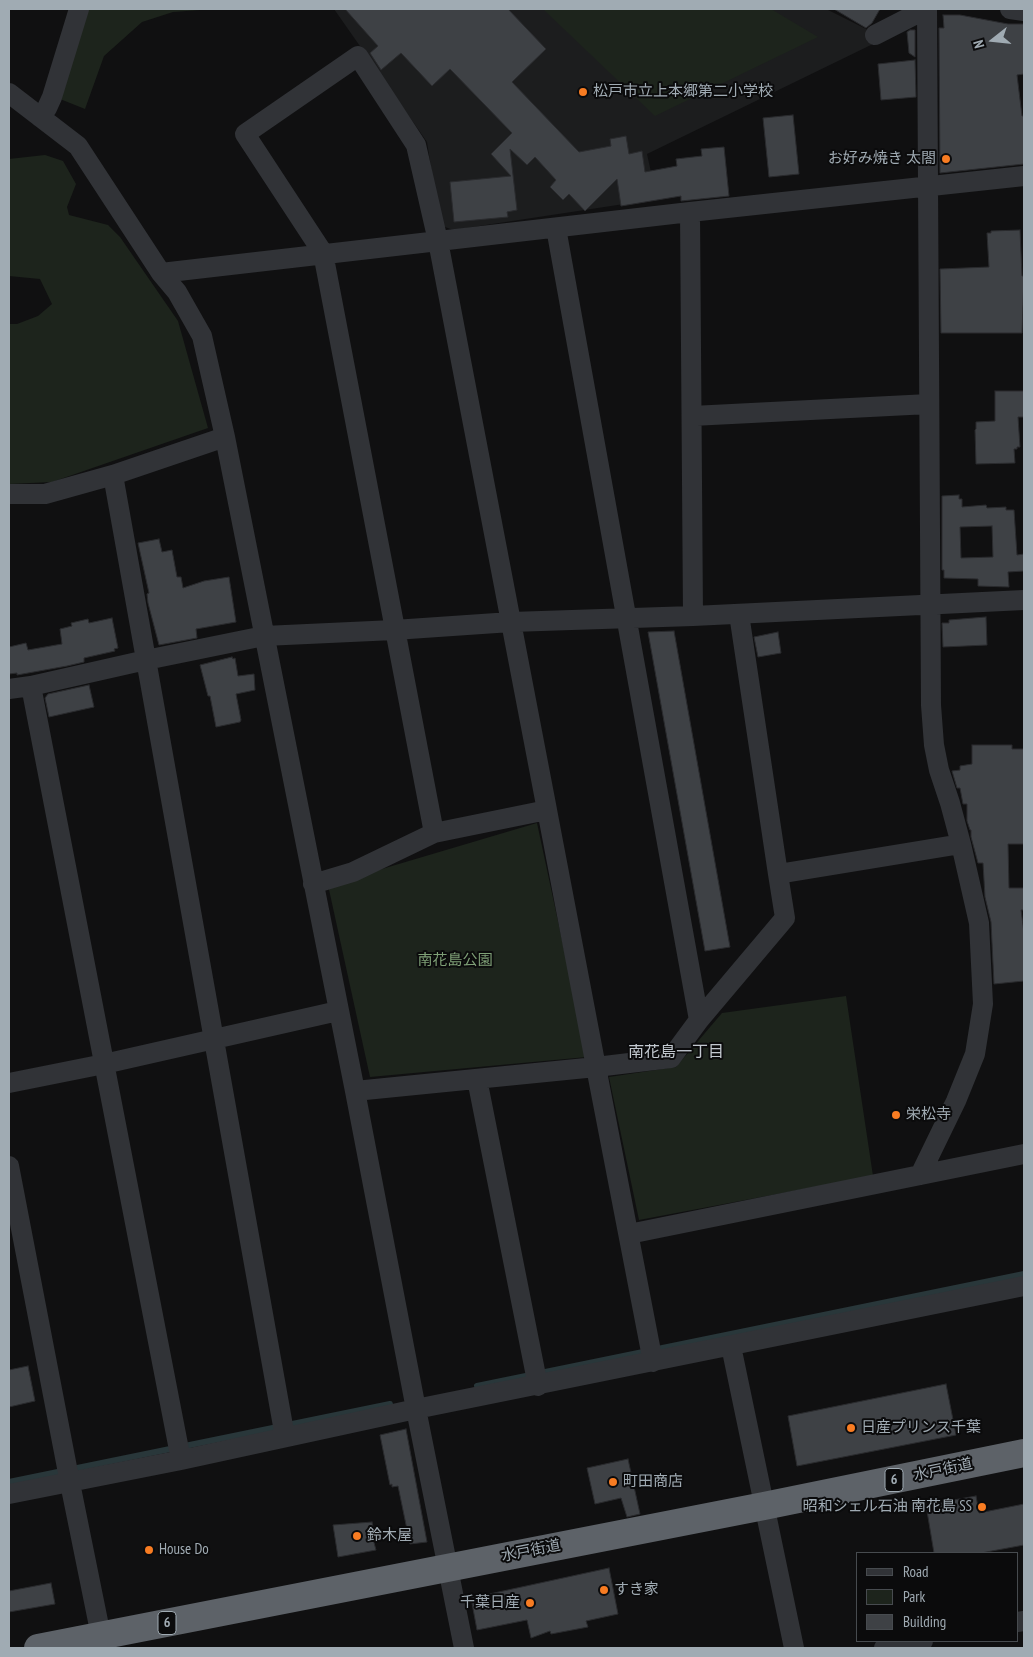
<!DOCTYPE html>
<html>
<head>
<meta charset="utf-8">
<style>
  body { margin:0 }
  #map { position:relative; width:1033px; height:1657px; overflow:hidden; background:#101011; font-family:"PT Sans Narrow",sans-serif }
  canvas { display:block }
  .frame { position:absolute; inset:0; border:10px solid #a0abb3; pointer-events:none }
  .legend { position:absolute; left:856px; top:1552px; width:162px; height:90px; box-sizing:border-box; background:#0b0b0c; border:1px solid #474b4f; margin:0; padding:6px 9px; list-style:none; font-size:15px; color:#a0abb3 }
  .legend li { display:flex; align-items:center; gap:10px; height:25px }
  .legend b { width:25px; border:1px solid #474b4f }
  .north { position:absolute; left:968px; top:15px; width:50px; height:50px; -webkit-text-stroke:4px #0b0b0c; paint-order:stroke; rotate:254deg; font-size:14px; font-weight:700; line-height:20px; text-align:center; color:#a0abb3 }
  .north::after { content:''; display:block; margin:auto; width:18px; height:22px; background:#a0abb3; clip-path:polygon(50% 0,100% 100%,50% 72%,0 100%) }
</style>
</head>
<body>
<div id="map">
<canvas width="1033" height="1657"></canvas>
<div class="frame"></div>
<ul class="legend">
<li><b style="height:6px;background:#313337"></b>Road</li>
<li><b style="height:14px;background:#1d241c"></b>Park</li>
<li><b style="height:14px;background:#3e4145"></b>Building</li>
</ul>
<div class="north">N</div>
</div>
<script>
const ctx = document.querySelector('canvas').getContext('2d');
ctx.lineJoin = 'round';
function fill(path, color) {
  ctx.fillStyle = color;
  ctx.fill(path, 'evenodd');
}
function shape(rows) {
  const path = new Path2D();
  for (const r of rows) {
    path.moveTo(r[0], r[1]);
    for (let i = 2; i < r.length; i += 2) path.lineTo(r[i], r[i + 1]);
  }
  return path;
}
function trace(path, color, width, dash) {
  ctx.strokeStyle = color;
  ctx.lineWidth = width;
  ctx.lineCap = dash ? 'butt' : 'round';
  ctx.setLineDash(dash || []);
  ctx.stroke(path);
}
function label(font, color, halo, rows, align = 'center') {
  ctx.font = font + ' "PT Sans Narrow","Noto Sans JP",sans-serif';
  ctx.lineWidth = 4;
  ctx.setLineDash([]);
  ctx.textBaseline = 'middle';
  ctx.strokeStyle = halo;
  ctx.fillStyle = color;
  for (const [text, x, y, turn = 0] of rows) {
    ctx.save();
    ctx.translate(x, y);
    ctx.rotate((+turn || 0) * Math.PI / 180);
    ctx.textAlign = isNaN(turn) ? turn : align;
    if (halo) ctx.strokeText(text, 0, 0);
    ctx.fillText(text, 0, 0);
    ctx.restore();
  }
}
fill(shape([
  [334,9,826,9,870,31,875,43,647,154,657,199,453,230,440,225,427,142]
]), '#1c1d1e');
fill(shape([
  [87,9,203,9,200,10,173,12,142,22,104,56,85,109,60,99],
  [543,9,771,9,818,37,655,116],
  [45,155,63,161,76,184,67,207,69,215,108,225,120,237,178,321,208,428,52,482,9,484,9,324,17,324,38,316,52,304,40,279,9,276,9,159],
  [537,823,587,1057,370,1077,328,885],
  [846,996,873,1176,639,1220,609,1077,676,1067,722,1013]
]), '#1d241c');
trace(shape([
  [477,1386,1024,1274],
  [9,1482,390,1404]
]), '#29373a', 6);
const building = shape([
  [345,9,508,9,546,49,512,82,579,152,611,146,610,139,626,136,629,154,642,151,645,172,677,166,676,159,702,156,701,149,724,147,729,196,681,201,681,196,621,206,617,179,585,211,569,194,563,200,550,187,556,180,535,157,527,165,510,149,517,210,507,212,508,217,454,222,450,182,511,176,491,154,512,133,450,69,432,86,401,53,381,70,370,53,378,46,345,9],
  [834,9,880,9,872,23,866,28,834,9],
  [943,15,960,15,1008,24,1024,24,1024,74,1017,75,1022,116,1024,116,1024,164,940,173,939,28,944,28,943,15],
  [910,30,915,30,915,57,909,53,907,32,910,30],
  [915,60,916,97,881,100,878,64,915,60],
  [793,115,799,174,769,177,763,118,793,115],
  [1020,230,1022,276,1024,276,1022,333,941,333,940,269,989,267,987,233,991,233,991,231,1020,230],
  [995,391,1024,391,1024,417,1018,417,1020,447,1017,447,1017,449,1014,449,1015,463,976,464,975,430,976,429,976,422,995,421,995,391],
  [959,495,959,499,962,499,962,507,986,505,987,508,1006,507,1006,510,1014,510,1017,555,1024,554,1024,571,1008,572,1009,587,978,586,978,579,944,578,944,570,942,570,942,496,959,495],
  [992,526,993,557,961,558,960,527,992,526],
  [159,539,162,552,172,550,177,577,181,577,183,588,204,581,229,577,236,622,196,629,197,638,159,645,148,603,147,594,149,593,138,543,159,539],
  [986,617,987,645,943,647,942,623,949,623,949,620,986,617],
  [112,618,118,648,114,649,115,651,84,658,84,662,67,666,17,675,17,673,9,674,9,647,26,643,28,650,62,644,60,629,72,626,71,623,88,619,89,623,112,618],
  [674,631,730,947,705,951,648,632,674,631],
  [778,632,781,653,758,657,754,637,778,632],
  [232,657,233,659,235,658,238,676,254,674,255,690,236,694,241,720,240,722,216,727,210,696,208,696,200,665,232,657],
  [89,685,94,707,49,717,45,698,48,694,89,685],
  [972,745,1012,745,1012,749,1024,749,1024,844,1008,844,1009,888,1024,888,1024,910,1021,910,1024,933,1024,981,994,984,991,922,985,897,983,863,978,863,971,837,971,830,970,830,967,821,967,804,963,804,960,788,957,788,952,771,960,770,960,766,972,764,972,745],
  [28,1366,35,1401,9,1407,9,1370,28,1366],
  [946,1384,956,1435,797,1466,788,1416,946,1384],
  [406,1429,427,1542,410,1544,398,1486,392,1487,392,1484,390,1485,380,1435,406,1429],
  [628,1459,640,1514,627,1517,621,1498,595,1504,587,1468,628,1459],
  [976,1496,979,1513,1024,1504,1024,1545,981,1553,934,1553,926,1505,976,1496],
  [372,1522,375,1538,373,1539,376,1550,338,1557,333,1525,372,1522],
  [609,1568,618,1614,586,1621,588,1627,551,1634,550,1631,531,1638,527,1620,477,1630,471,1598,609,1568],
  [51,1583,55,1604,9,1612,9,1591,51,1583]
]);
fill(building, '#3e4145');
trace(building, '#2a2b2e', 1);
trace(shape([
  [1010,9,1024,11],
  [875,35,926,9],
  [9,93,78,146,161,273,177,292,202,336,225,437,355,1091,416,1409,464,1648],
  [40,117,47,108,52,97,79,9],
  [690,212,693,616],
  [556,228,699,1020],
  [161,273,690,212,1024,176],
  [692,416,929,404],
  [113,475,285,1437],
  [9,494,45,494,113,475,225,437],
  [739,614,778,874],
  [31,686,181,1460],
  [9,689,31,686,146,660,264,636,394,630,511,622,693,616,1024,600],
  [434,833,323,253,245,134,358,56,416,145,438,241,547,810],
  [313,884,353,872,434,833,547,810,596,1067,355,1091],
  [477,1079,538,1386],
  [9,1083,104,1064,338,1011],
  [9,1166,70,1483,101,1636],
  [920,1175,956,1101,975,1054,983,1004,979,923,961,844,950,803,939,770,934,745,931,705,927,9],
  [629,1234,1024,1154],
  [731,1346,794,1648],
  [653,1362,596,1067,671,1058,699,1020,785,918,778,874,961,844],
  [9,1494,181,1460,416,1409,1024,1286],
  [1017,1622,1024,1621],
  [884,1648,923,1641]
]), '#313337', 20);
trace(shape([
  [38,1648,764,1506,1024,1453]
]), '#5d6268', 28);
for (const [x, y, r, color] of [
  [583,92,5,"#f87c22"],
  [946,159,5,"#f87c22"],
  [896,1115,5,"#f87c22"],
  [851,1428,5,"#f87c22"],
  [613,1482,5,"#f87c22"],
  [982,1507,5,"#f87c22"],
  [357,1536,5,"#f87c22"],
  [149,1550,5,"#f87c22"],
  [604,1590,5,"#f87c22"],
  [530,1603,5,"#f87c22"]
]) {
  const dot = new Path2D();
  dot.arc(x, y, r, 0, 2 * Math.PI);
  ctx.fillStyle = color;
  ctx.fill(dot);
  trace(dot, '#0b0b0c', 2);
}
for (const [x, y, w] of [
  [894,1480,18],
  [167,1623,18]
]) {
  const box = new Path2D();
  box.roundRect(x - w / 2, y - 11.5, w, 23, 4);
  ctx.fillStyle = '#0b0b0c';
  ctx.fill(box);
  trace(box, '#a0abb3', 1);
}
label('bold 14px', '#a0abb3', null, [
  ["6",894,1480],
  ["6",167,1623]
]);
label('15px', '#a0abb3', '#0b0b0c', [
  ["松戸市立上本郷第二小学校",593,92],
  ["お好み焼き 太閤",936,159,"right"],
  ["栄松寺",906,1115],
  ["日産プリンス千葉",861,1428],
  ["町田商店",623,1482],
  ["昭和シェル石油 南花島 SS",972,1507,"right"],
  ["鈴木屋",367,1536],
  ["House Do",159,1550],
  ["すき家",614,1590],
  ["千葉日産",520,1603,"right"]
], 'left');
label('15px', '#7e9f76', '#0b0b0c', [
  ["南花島公園",455,961]
]);
label('15px', '#a0abb3', '#0b0b0c', [
  ["水戸街道",943,1470,-12],
  ["水戸街道",531,1551,-11]
]);
label('16px', '#c2c8cf', '#0b0b0c', [
  ["南花島一丁目",676,1052]
]);
</script>
</body>
</html>
